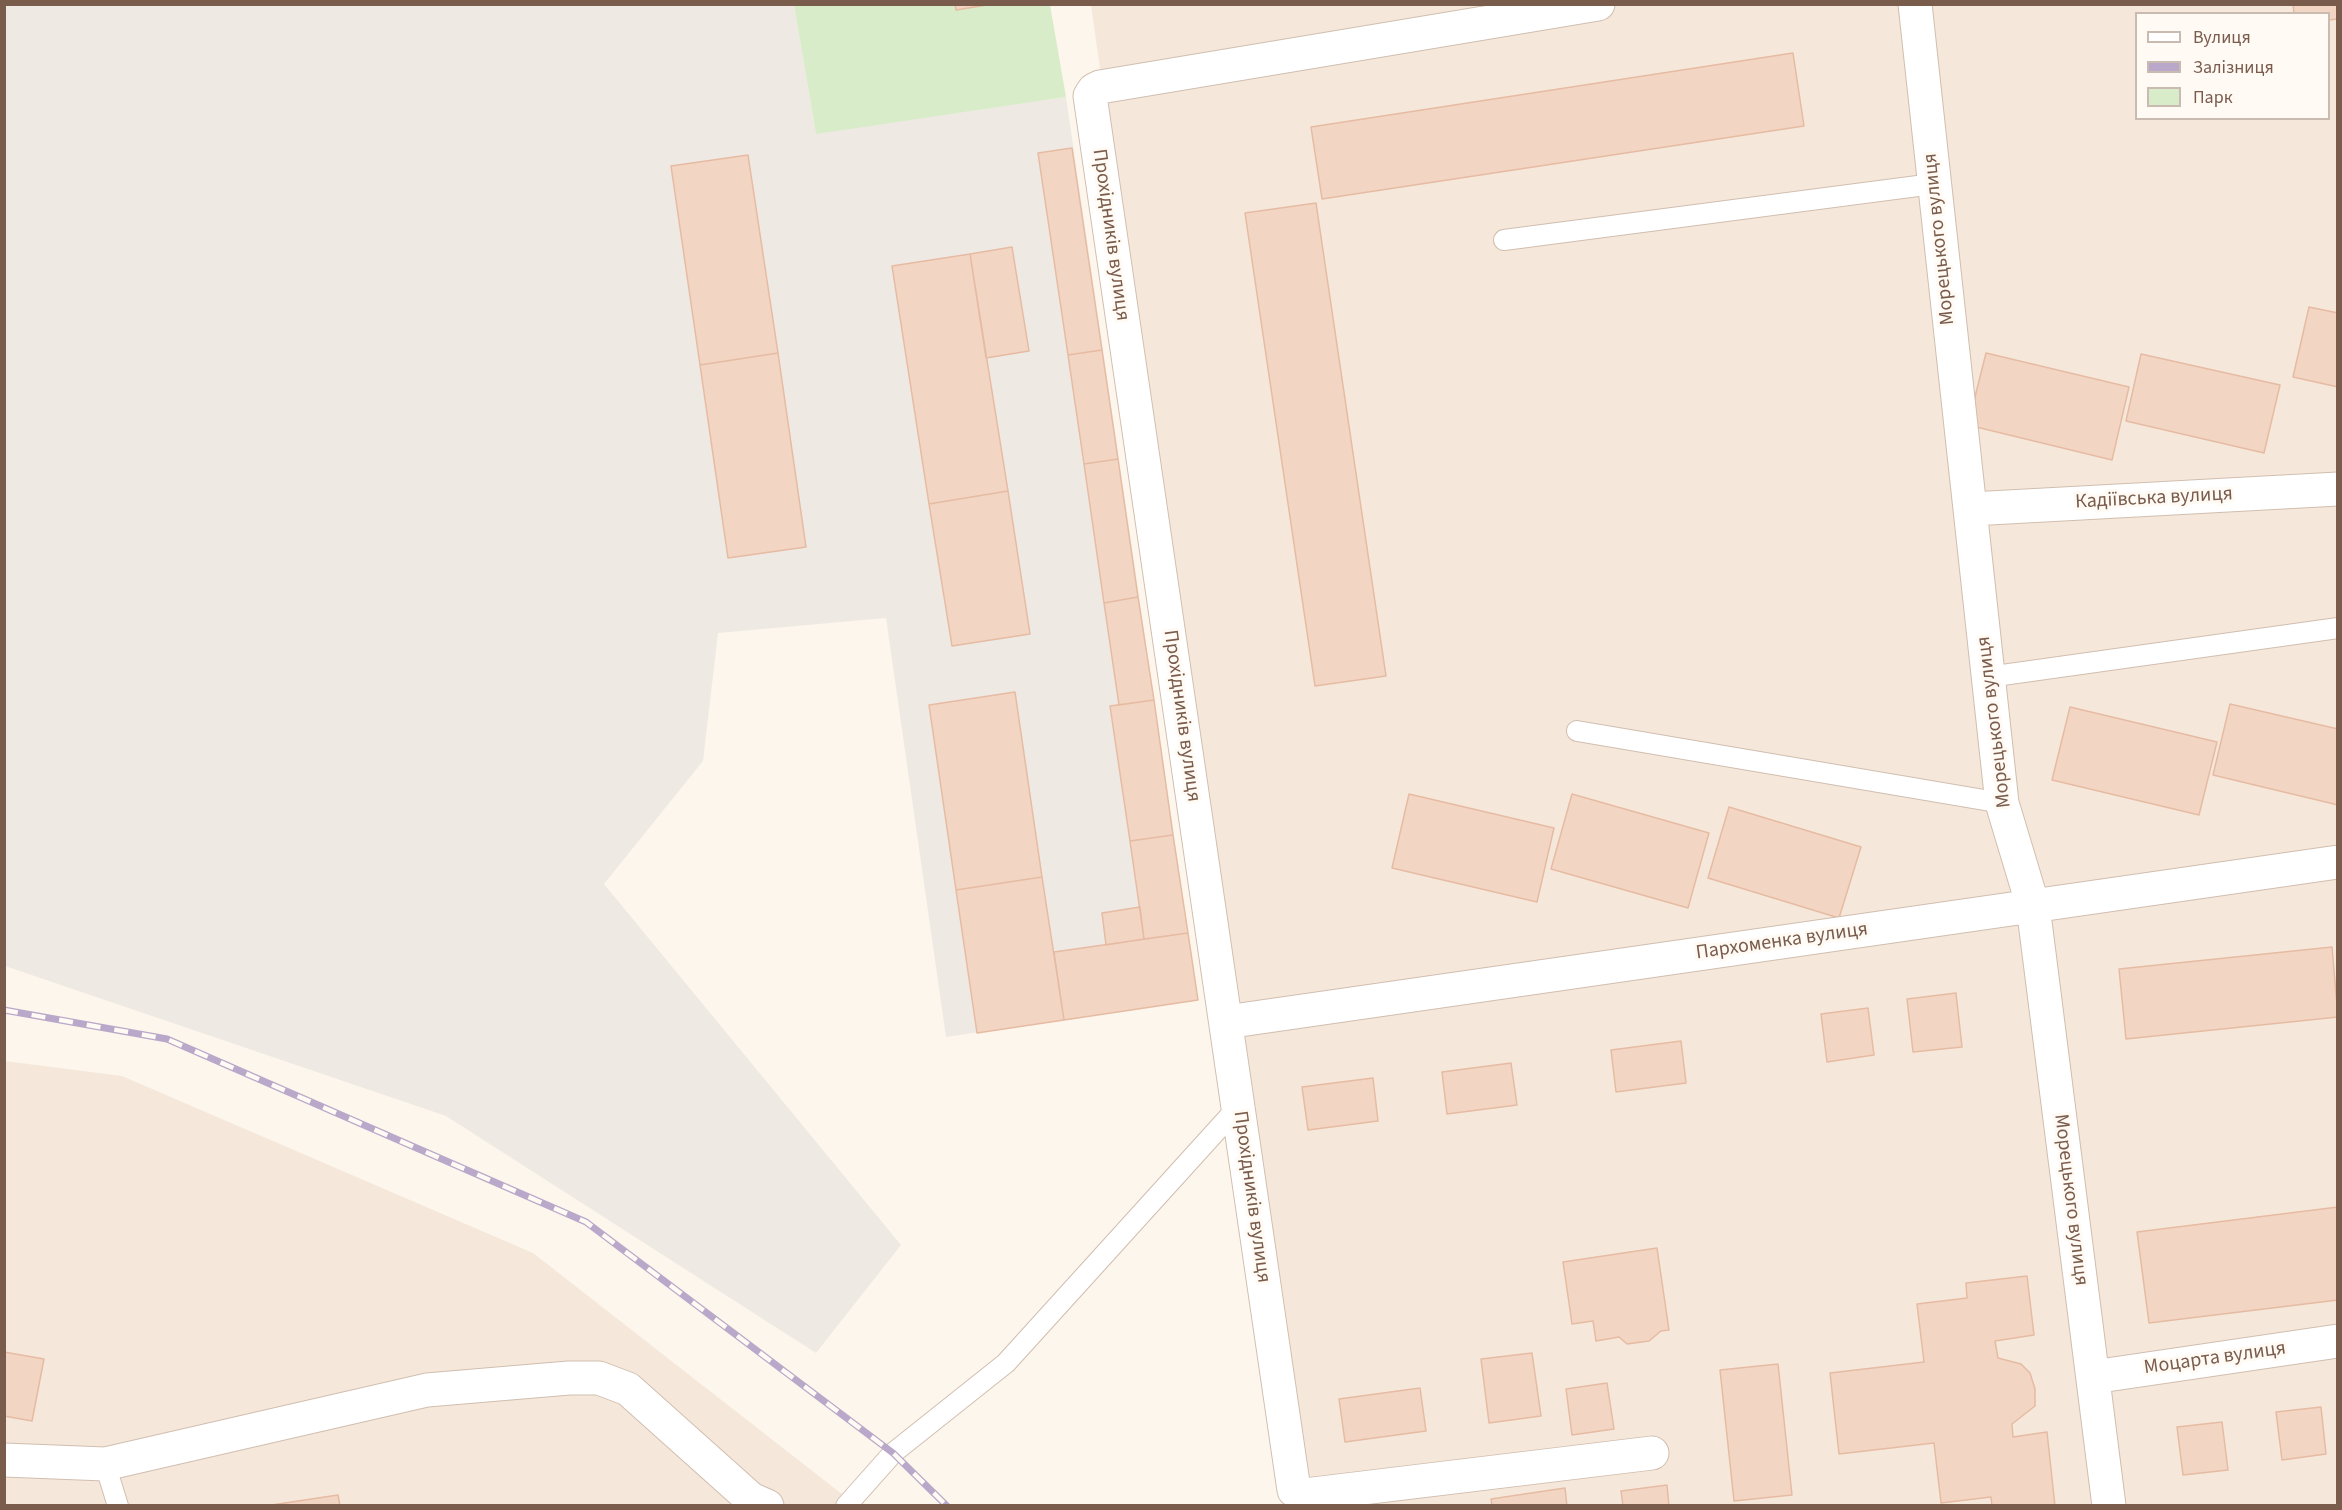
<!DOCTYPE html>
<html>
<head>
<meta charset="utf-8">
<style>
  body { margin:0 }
  #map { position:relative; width:2342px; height:1510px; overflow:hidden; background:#fdf6ec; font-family:"Source Sans 3",sans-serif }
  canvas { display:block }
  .frame { position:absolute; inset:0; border:6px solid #7a5c4d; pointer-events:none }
  .legend { position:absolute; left:2135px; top:12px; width:195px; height:108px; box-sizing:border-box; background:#fffaf3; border:2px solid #cabbb1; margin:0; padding:8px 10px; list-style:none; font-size:18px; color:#7a5c4d }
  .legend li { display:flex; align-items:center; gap:12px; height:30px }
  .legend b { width:30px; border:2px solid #cabbb1 }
</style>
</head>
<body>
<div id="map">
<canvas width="2342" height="1510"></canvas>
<div class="frame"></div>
<ul class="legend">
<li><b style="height:8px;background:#fff"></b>Вулиця</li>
<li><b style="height:8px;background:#b9a8c9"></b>Залізниця</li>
<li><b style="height:16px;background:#d8ecc9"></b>Парк</li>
</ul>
</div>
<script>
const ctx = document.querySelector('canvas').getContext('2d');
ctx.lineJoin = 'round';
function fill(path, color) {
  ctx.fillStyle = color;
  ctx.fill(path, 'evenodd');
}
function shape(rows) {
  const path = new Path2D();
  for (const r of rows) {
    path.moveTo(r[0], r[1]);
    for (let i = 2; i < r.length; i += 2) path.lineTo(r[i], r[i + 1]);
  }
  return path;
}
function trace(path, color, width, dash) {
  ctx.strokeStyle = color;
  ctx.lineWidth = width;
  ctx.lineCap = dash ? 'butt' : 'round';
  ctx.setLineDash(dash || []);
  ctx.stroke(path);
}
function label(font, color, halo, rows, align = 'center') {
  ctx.font = font + ' "Source Sans 3",sans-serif';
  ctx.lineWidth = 6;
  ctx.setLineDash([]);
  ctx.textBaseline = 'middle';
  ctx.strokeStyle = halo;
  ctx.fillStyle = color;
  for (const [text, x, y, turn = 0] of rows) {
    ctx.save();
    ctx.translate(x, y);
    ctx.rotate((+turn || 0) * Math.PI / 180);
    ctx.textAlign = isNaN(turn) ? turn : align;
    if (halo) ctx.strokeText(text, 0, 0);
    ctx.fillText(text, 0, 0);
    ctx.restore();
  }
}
fill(shape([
  [1091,5,2337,5,2337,1505,1304,1505],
  [2136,14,2328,14,2328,118,2136,118],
  [5,1061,122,1076,533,1253,856,1505,5,1506]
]), '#f5e8da');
fill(shape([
  [5,5,794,5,816,133,1066,97,1198,1000,946,1037,886,618,718,633,703,761,604,884,901,1245,816,1353,446,1116,5,966]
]), '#efe9e4');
fill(shape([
  [794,5,1050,5,1066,97,816,134]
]), '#d8ecc9');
const building = shape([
  [955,4,993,4,956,10,955,4],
  [2293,4,2338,4,2338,19,2328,20,2328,14,2294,14,2293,4],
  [1793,53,1804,126,1322,199,1311,127,1793,53],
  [1072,148,1102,350,1068,355,1038,153,1072,148],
  [748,155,778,353,700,365,671,166,748,155],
  [1316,203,1386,676,1315,686,1245,213,1316,203],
  [1012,247,1029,351,986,358,970,254,1012,247],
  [970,254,1008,491,929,504,892,266,970,254],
  [2309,307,2338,313,2338,387,2293,377,2309,307],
  [1102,350,1118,459,1084,464,1068,355,1102,350],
  [778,353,806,547,728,558,700,365,778,353],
  [1986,353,2129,387,2112,460,1968,425,1986,353],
  [2141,354,2280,385,2264,453,2126,421,2141,354],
  [1118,459,1138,597,1104,603,1084,464,1118,459],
  [1008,491,1030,634,952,646,929,504,1008,491],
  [1138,597,1154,700,1119,705,1104,603,1138,597],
  [1015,692,1042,877,956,890,929,705,1015,692],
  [1154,700,1173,835,1130,841,1110,706,1154,700],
  [2230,704,2338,729,2338,805,2213,775,2230,704],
  [2070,707,2217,742,2199,815,2052,780,2070,707],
  [1409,794,1554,828,1537,902,1392,868,1409,794],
  [1572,794,1709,833,1688,908,1551,869,1572,794],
  [1729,807,1861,847,1839,918,1708,878,1729,807],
  [1173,835,1188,933,1144,939,1130,841,1173,835],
  [1042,877,1064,1020,977,1033,956,890,1042,877],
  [1140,907,1144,939,1106,945,1102,913,1140,907],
  [1188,933,1198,1000,1064,1020,1054,952,1188,933],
  [2332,947,2338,1017,2126,1039,2119,969,2332,947],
  [1956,993,1962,1047,1913,1052,1907,999,1956,993],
  [1868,1008,1874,1055,1827,1062,1821,1014,1868,1008],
  [1681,1041,1686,1083,1616,1092,1611,1050,1681,1041],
  [1511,1063,1517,1105,1447,1114,1442,1072,1511,1063],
  [1373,1078,1378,1121,1308,1130,1302,1087,1373,1078],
  [2338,1207,2338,1300,2149,1323,2137,1232,2338,1207],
  [1657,1248,1669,1330,1661,1331,1649,1341,1627,1344,1619,1337,1596,1341,1593,1321,1572,1324,1563,1262,1657,1248],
  [2027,1276,2034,1335,1995,1341,1998,1358,2021,1364,2030,1373,2035,1389,2035,1406,2012,1424,2013,1437,2047,1432,2055,1506,1992,1506,1991,1497,1941,1503,1934,1443,1839,1454,1830,1373,1924,1362,1917,1304,1967,1298,1966,1283,2027,1276],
  [4,1352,44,1359,32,1421,4,1416,4,1352],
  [1532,1353,1541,1416,1489,1423,1481,1359,1532,1353],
  [1778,1364,1792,1495,1734,1501,1720,1370,1778,1364],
  [1607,1383,1614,1429,1572,1435,1566,1389,1607,1383],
  [1420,1388,1426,1431,1345,1442,1339,1399,1420,1388],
  [2321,1407,2326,1454,2282,1460,2276,1412,2321,1407],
  [2222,1422,2228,1470,2183,1475,2177,1427,2222,1422],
  [1667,1485,1669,1506,1623,1506,1621,1491,1667,1485],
  [1565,1488,1567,1506,1492,1506,1491,1499,1565,1488],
  [338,1495,340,1506,265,1506,338,1495]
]);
fill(building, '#f3d5c3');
trace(building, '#e6bba3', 1.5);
const lane = shape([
  [1504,240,1933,184],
  [1988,677,2338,628],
  [1577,731,2002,803],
  [105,1464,118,1506],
  [846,1506,893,1453,1006,1363,1238,1107]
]);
const street = shape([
  [1598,4,1100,87,1094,90,1090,96,1294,1490,1305,1495,1652,1453],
  [1915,4,2002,803,2033,906,2109,1506],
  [1971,509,2338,489],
  [1226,1022,2338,862],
  [2093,1377,2338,1341],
  [4,1460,105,1464,427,1390,569,1378,599,1378,628,1389,751,1499,767,1506]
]);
trace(lane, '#d1beb0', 22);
trace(street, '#d1beb0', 35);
trace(lane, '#fff', 20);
trace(street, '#fff', 33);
const rail = shape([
  [4,1010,167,1039,586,1222,893,1453,947,1506]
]);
trace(rail, '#b9a8c9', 7);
trace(rail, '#fffaf3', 4.5, [14]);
label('20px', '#7a5c4d', '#fffaf3', [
  ["Прохідників вулиця",1110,235,82],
  ["Морецького вулиця",1940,239,-96],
  ["Кадіївська вулиця",2154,499,-3],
  ["Прохідників вулиця",1181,716,82],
  ["Морецького вулиця",1995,722,-97],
  ["Пархоменка вулиця",1782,942,-8],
  ["Прохідників вулиця",1251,1197,82],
  ["Морецького вулиця",2070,1200,83],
  ["Моцарта вулиця",2215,1359,-8]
]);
</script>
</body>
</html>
